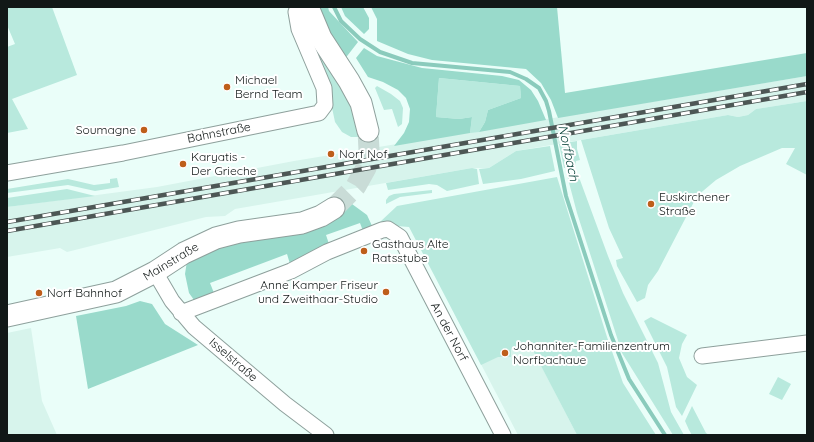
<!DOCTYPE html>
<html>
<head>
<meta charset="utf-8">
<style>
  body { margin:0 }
  #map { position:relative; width:814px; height:442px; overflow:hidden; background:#eafef9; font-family:Quicksand,sans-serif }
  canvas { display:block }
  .frame { position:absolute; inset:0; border:8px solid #111817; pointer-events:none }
</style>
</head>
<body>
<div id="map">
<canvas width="814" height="442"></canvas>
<div class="frame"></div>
</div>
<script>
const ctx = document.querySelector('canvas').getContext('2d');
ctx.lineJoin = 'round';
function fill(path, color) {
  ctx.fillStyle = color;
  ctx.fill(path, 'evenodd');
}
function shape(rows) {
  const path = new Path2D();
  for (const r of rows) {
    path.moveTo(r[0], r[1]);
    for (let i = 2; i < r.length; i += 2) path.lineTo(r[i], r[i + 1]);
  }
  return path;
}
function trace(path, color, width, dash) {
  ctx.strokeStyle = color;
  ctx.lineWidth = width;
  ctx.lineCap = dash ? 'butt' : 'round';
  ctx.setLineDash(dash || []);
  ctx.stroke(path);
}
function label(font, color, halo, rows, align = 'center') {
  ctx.font = font + ' Quicksand,sans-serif';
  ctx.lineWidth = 4;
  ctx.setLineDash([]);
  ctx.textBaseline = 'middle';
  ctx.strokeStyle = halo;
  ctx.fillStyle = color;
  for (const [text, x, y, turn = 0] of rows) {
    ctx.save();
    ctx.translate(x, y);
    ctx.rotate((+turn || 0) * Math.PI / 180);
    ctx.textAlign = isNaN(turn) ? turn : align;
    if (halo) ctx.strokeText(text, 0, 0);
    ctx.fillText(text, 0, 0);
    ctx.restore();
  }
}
fill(shape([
  [807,76,807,101,756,109,748,115,738,117,728,115,516,151,489,168,472,168,235,209,225,216,206,217,67,252,60,248,7,257,7,207,157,187,294,161],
  [504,294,577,435,518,435,449,303],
  [31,328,42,401,57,435,7,435,7,333]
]), '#d7f4ec');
fill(shape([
  [7,7,52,7,77,75,12,99,28,129,7,133,7,47,15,44,7,25],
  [313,41,352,102,358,137,351,137,342,132,335,122,331,103],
  [439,78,520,86,521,98,488,110,485,122,479,132,470,133,472,117,459,119,436,117],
  [377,86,391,94,400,101,403,108,402,124,398,127,392,109,384,110,375,88],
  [807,101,807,175,786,164,795,148,782,148,740,166,716,180,697,196,658,271,648,285,645,298,637,302,617,266,616,260,623,258,609,228,581,140,728,115,738,117,748,115,756,109],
  [577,141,577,149,580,160,576,161,575,166,564,168,559,144],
  [550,146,555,171,521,179,483,184,479,169,489,168,516,151],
  [472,168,477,169,479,184,447,191,437,185,429,184,388,190,386,183],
  [570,174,575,175,580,180,608,256,623,293,658,363,671,412,684,435,673,435,622,353,577,213,567,175],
  [557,177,607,337,623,383,656,435,577,435,528,341,511,349,511,357,498,357,481,365,409,227,397,226,389,221,380,222,397,206],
  [117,178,119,187,95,191,68,185,7,193,7,189,68,179,94,185,110,183,110,179],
  [67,189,95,196,7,207,7,198],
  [432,190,432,193,400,197,386,204,386,200,389,196,394,194],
  [651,317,687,335,682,344,679,358,687,377,697,385,682,416,676,407,667,367,644,321],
  [778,377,791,384,782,400,769,394],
  [692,406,706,433,709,435,692,435,689,430,685,421]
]), '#b8e9dd');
fill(shape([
  [316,7,328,7,329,11,358,42,344,60],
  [341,7,363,7,369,18,369,29,364,34,345,16],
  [371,7,557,7,565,93,807,53,807,76,558,118,551,100,541,83,526,69,432,60,408,54,377,41,377,19],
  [364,48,377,56,422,68,502,76,519,80,531,90,538,101,546,120,479,132,485,122,488,110,521,98,520,86,439,78,436,117,459,119,472,117,470,133,394,146,404,133,409,122,410,109,406,98,398,90,383,82,368,77,356,58],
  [352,204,367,215,373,228,363,231,360,223,326,235,329,244,290,264,287,254,210,283,214,293,194,300,189,293,185,274,187,261,200,253,338,216],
  [140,301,152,304,165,324,198,345,88,389,76,316,126,306]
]), '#99dacb');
trace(shape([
  [334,7,341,21,360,39,380,52,412,63,510,72,526,79,539,88,546,101,549,111,566,196,611,335,629,379,665,435]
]), '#8acbbc', 4);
trace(shape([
  [334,208,356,186,366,168,369,150,368,131]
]), '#c9dcd7', 21, [21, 10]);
const street = shape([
  [7,173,123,153,319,113,325,105,324,88,299,29,296,12,298,7],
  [155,272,172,301,194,327,285,404,326,435],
  [181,313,291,271,327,252,382,230,388,229,400,237,503,435],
  [702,356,807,343]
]);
const secondary = shape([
  [308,7,321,38,349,81,361,103,368,131],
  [7,316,116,292,155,272,184,253,216,238,239,232,302,223,321,216,334,208]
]);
trace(street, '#8ea09c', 17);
trace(secondary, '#8ea09c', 23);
trace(street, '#fff', 15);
trace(secondary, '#fff', 21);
const rail = shape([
  [7,222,807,84],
  [7,231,807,92]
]);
trace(rail, '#4d5755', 4.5);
trace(rail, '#fff', 3, [9]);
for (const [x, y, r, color] of [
  [227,87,4,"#be5e1a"],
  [144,130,4,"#be5e1a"],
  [331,154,4,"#be5e1a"],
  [183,164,4,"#be5e1a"],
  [651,204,4,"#be5e1a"],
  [364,251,4,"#be5e1a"],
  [386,292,4,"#be5e1a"],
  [39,293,4,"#be5e1a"],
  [505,353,4,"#be5e1a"]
]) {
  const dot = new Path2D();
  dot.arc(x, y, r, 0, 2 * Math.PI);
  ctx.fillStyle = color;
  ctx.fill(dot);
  trace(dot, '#fff', 1.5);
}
label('12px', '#111817', '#fff', [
  ["Michael",235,80],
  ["Bernd Team",235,94],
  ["Soumagne",136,130,"right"],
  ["Norf Nof",339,154],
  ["Karyatis -",191,157],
  ["Der Grieche",191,171],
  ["Euskirchener",659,197],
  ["Straße",659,211],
  ["Gasthaus Alte",372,244],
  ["Ratsstube",372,258],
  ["Anne Kamper Friseur",378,285,"right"],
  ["und Zweithaar-Studio",378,299,"right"],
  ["Norf Bahnhof",47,293],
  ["Johanniter-Familienzentrum",513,346],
  ["Norfbachaue",513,360]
], 'left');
label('12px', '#111817', '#fff', [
  ["Bahnstraße",219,133,-11],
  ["Mainstraße",171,262,-31],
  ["An der Norf",449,332,62],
  ["Isselstraße",233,360,41]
]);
label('italic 13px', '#0b463c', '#fff', [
  ["Norfbach",568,153,78]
]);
</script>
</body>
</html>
